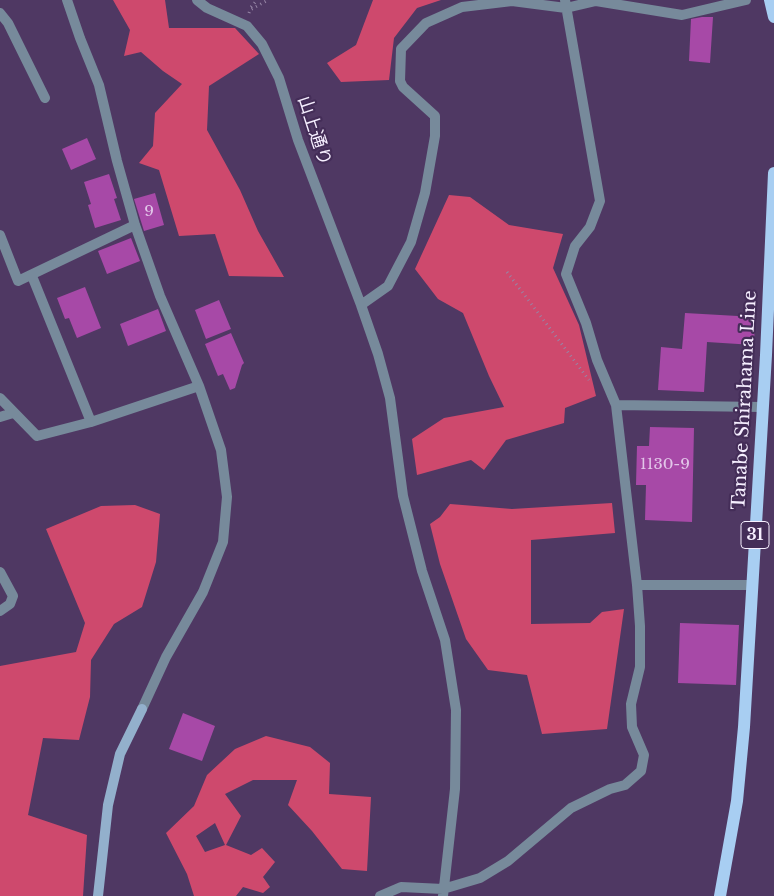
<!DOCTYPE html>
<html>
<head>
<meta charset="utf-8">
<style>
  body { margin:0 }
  canvas { display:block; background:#4f3863 }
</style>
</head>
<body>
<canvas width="774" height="896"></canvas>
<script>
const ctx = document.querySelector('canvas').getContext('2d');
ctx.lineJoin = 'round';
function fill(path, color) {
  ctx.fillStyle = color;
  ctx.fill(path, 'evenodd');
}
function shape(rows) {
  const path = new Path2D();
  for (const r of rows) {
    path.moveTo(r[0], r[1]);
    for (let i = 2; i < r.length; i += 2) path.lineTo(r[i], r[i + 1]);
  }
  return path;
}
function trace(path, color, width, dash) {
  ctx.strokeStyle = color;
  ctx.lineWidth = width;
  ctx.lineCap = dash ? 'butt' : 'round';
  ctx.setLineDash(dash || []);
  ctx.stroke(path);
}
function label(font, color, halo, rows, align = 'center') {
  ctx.font = font + ' "Libre Baskerville","Noto Sans JP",serif';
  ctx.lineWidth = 4.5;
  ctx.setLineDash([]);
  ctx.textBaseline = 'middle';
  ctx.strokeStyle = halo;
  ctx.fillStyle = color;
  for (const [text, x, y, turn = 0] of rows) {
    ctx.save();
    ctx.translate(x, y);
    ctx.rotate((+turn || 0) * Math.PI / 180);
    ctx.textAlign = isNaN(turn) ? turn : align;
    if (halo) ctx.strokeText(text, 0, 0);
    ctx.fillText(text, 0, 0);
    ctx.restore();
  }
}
fill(shape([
  [113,0,165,0,169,28,235,28,259,54,209,86,207,130,240,190,258,231,284,277,229,276,215,234,179,236,159,170,139,163,153,146,155,113,182,84,163,71,141,52,124,56,130,30],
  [373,0,441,0,417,8,394,38,389,80,341,82,327,63,356,45],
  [449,195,470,197,509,225,563,234,553,268,579,325,596,396,565,408,564,423,506,440,484,470,471,460,417,475,412,439,444,418,504,407,489,376,463,313,438,299,415,269],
  [612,503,615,533,531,540,531,624,590,623,602,612,624,609,607,729,542,734,527,675,488,670,466,639,440,564,430,524,440,517,450,504,512,509],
  [135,505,160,514,156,562,142,607,114,624,91,660,90,697,79,740,43,738,28,815,87,835,83,896,0,896,0,666,76,652,85,623,46,529,101,506],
  [266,736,310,747,330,763,329,794,371,797,367,871,342,869,312,831,288,805,297,780,253,780,225,794,241,816,226,845,251,855,262,848,275,862,263,877,270,887,263,893,243,887,236,896,194,896,187,874,166,833,194,806,207,775,235,749],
  [215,823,225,845,205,852,196,836]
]), '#ce496d');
fill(shape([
  [702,17,713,17,710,63,689,61,691,19],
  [87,138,96,159,71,170,62,149],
  [109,174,117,198,114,199,121,220,95,228,88,205,91,204,84,182],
  [155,193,164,225,144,231,134,199],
  [131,238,140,261,107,274,98,251],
  [85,287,101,328,77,338,69,318,65,319,57,298],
  [219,300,231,329,206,339,195,310],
  [158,309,166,331,128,346,120,324],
  [685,313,755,317,754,345,707,342,704,392,658,390,661,347,682,349],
  [231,333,244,363,242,365,235,388,230,390,223,374,218,376,205,344],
  [650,427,694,428,692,522,645,520,646,485,636,485,637,446,649,446],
  [680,623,739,625,736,685,678,683],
  [183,713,215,726,202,761,169,749]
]), '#a749a7');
trace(shape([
  [251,7,257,0],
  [249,13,250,10,268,0],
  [507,272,589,380]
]), '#9786a6', 3, [1, 4]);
trace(shape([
  [67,0,80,38,99,85,117,161,135,225,160,296,199,386,221,450,227,497,223,542,203,592,166,657,142,709],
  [197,0,207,8,247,26,262,44,279,78,298,140,361,305,378,354,390,398,403,496,422,571,445,640,456,710,455,789,443,896],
  [0,13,8,23,45,98],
  [0,235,18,281,135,225],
  [32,276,91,422],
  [361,305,388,286,411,242,425,193,435,136,435,116,403,87,400,81,401,49,426,23,462,7,512,1,566,8,596,1,682,15,746,0],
  [0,398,37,436,91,422,199,386],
  [616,405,762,407],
  [0,417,13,413],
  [0,572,13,596,10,604,0,611],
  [637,585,752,585],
  [380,896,401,887,443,889,480,878,508,861,571,808,610,789,625,785,641,771,644,755,632,727,631,704,640,667,640,626,637,585,616,405,597,360,586,323,566,274,575,246,590,227,600,201,565,0]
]), '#778a9b', 10);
trace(shape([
  [98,896,108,805,120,754,142,709]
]), '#93b0cc', 10);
trace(shape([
  [770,0,774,17],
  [720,896,737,801,744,727,766,355,774,173]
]), '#a8cef2', 12);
label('15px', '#e2c6e9', null, [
  ["9",149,212],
  ["1130-9",665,465]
]);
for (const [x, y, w] of [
  [755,535,28]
]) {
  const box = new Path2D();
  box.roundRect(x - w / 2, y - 13.5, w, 27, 4);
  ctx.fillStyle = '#442d58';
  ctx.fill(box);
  trace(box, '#f6efff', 1);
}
label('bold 16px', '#f6efff', null, [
  ["31",755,535]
]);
label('18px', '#f6efff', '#442d58', [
  ["山上通り",314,131,72],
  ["Tanabe Shirahama Line",745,400,-87]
]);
</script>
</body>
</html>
